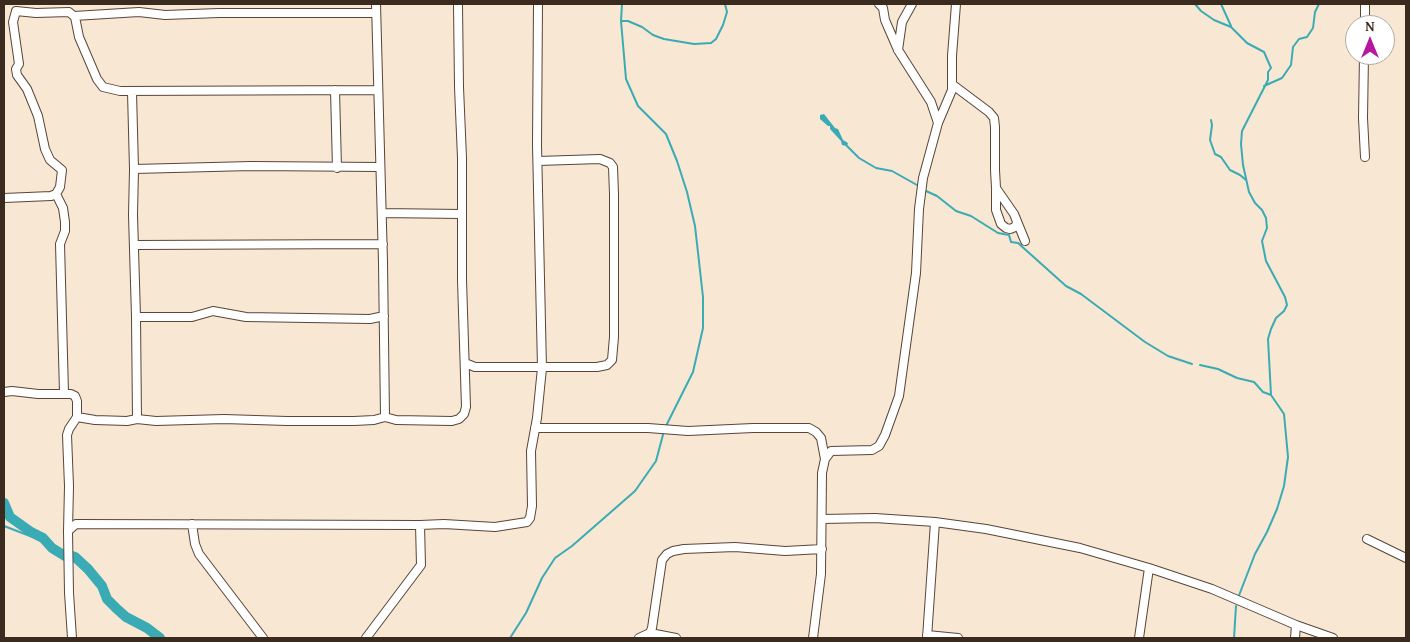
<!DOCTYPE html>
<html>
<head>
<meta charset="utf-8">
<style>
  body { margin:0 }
  #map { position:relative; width:1410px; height:642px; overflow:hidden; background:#f7e7d3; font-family:"Gentium Book Plus",serif }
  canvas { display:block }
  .frame { position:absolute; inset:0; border:5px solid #3b2a1e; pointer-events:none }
  .north { position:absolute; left:1345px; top:15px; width:50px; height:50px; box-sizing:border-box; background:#fff; border:1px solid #b1aaa5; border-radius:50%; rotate:0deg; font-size:14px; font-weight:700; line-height:20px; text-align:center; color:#3b2a1e }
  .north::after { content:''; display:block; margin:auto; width:18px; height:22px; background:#b5179e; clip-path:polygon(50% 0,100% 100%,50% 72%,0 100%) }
</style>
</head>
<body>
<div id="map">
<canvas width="1410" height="642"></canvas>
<div class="frame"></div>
<div class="north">N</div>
</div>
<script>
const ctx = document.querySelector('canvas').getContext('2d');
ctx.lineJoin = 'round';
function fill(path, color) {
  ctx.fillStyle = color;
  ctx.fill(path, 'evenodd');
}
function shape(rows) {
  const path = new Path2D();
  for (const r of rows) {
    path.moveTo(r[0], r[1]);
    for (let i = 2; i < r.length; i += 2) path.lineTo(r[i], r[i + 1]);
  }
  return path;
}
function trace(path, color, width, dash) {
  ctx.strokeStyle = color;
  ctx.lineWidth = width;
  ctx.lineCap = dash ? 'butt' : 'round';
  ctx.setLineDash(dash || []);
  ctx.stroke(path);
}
fill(shape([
  [824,114,835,128,838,129,843,140,848,143,847,146,842,145,841,141,830,129,830,126,828,126,820,119,820,115]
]), '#3aabb5');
trace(shape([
  [622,4,621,21,626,79,638,106,666,134,677,161,687,192,695,226,703,297,703,328,693,372,666,426],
  [1195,4,1201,11,1214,20,1231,27,1247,43,1264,52,1271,68,1268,72,1268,80,1242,131,1241,144,1243,165,1249,192,1255,203,1262,210,1266,218,1267,228,1262,241,1266,261,1285,297,1287,305,1284,311,1276,318,1271,329,1268,339,1271,395,1284,414,1288,457,1284,486,1277,509,1267,532,1255,554,1238,598],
  [1221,4,1231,26],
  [621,21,628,21,642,27,653,35,664,39,694,44,711,43,716,39,723,25,727,12,725,4],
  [1264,86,1282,78,1291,65,1293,47,1299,39,1307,37,1313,28,1315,12,1319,4],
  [1211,120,1212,125,1210,140,1215,154,1221,157,1230,170,1240,175,1246,180],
  [846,145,859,158,876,168,892,171,917,185],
  [926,191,937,196,956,211,971,216,998,233,1009,235,1011,242,1018,243,1066,286,1081,294,1145,342,1168,356,1192,364],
  [1200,365,1218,369,1237,378,1254,382,1263,392,1271,395],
  [4,526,30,536,43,538],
  [510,638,526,613,542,578,555,558,572,546,635,491,656,461,664,431],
  [1234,638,1236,606]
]), '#3aabb5', 2);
trace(shape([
  [4,503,10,517,31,532,43,538,52,548,65,556],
  [72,556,75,557,88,569,102,586,107,599,117,609,126,617,147,628,160,638]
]), '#3aabb5', 10);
const minor = shape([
  [376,4,383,262,385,417],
  [879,4,883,8,885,20,898,50,931,102,938,123],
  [74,16,139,12,165,15,219,13,376,13],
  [1365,25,1365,4],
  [898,50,902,22,912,4],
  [1364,55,1363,118,1365,157],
  [953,85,989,112,994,118,995,127,995,170,996,188,1014,214,1025,241],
  [335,90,337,168],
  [132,92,134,169,133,215,136,317,137,419],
  [134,169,251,166,380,167],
  [996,190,996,210,1001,224,1006,228,1010,229,1015,227,1017,223],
  [56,194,63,208,65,222,65,231,60,244,64,393],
  [4,198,51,196,56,194,60,187,62,170,50,160,45,149,38,116,27,89,17,75,16,69,19,64,13,22,16,11,36,13,69,12,75,17,79,37,97,79,103,87,120,91,378,90],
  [382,213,461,214],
  [134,245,383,244],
  [136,317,192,317,213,311,246,317,370,319,384,316],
  [465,363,475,367,597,367,607,365,612,360,614,337,614,194,613,167,610,163,600,159,538,161],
  [4,392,12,391,38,394,71,394,75,396,77,401,77,417,69,429,67,435,69,486,68,531],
  [77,417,95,420,127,421,137,419,156,421,224,419,287,421,354,421,374,420,385,417,396,420,452,421,459,419,464,414,466,407,462,280,462,158,459,87,458,4],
  [535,428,648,428,688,431,753,428,809,428,816,432,821,438,825,459],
  [822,519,875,518,935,522,986,529,1080,548,1149,568,1212,589,1296,625,1333,638],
  [192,524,195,544,199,554,263,638],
  [1367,539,1406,558],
  [650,633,676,638],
  [927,635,958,638],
  [72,638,69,593,68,531,76,524,420,525,444,524,495,527,527,522,530,518,532,506,531,451,537,418,542,368,537,145,538,4],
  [366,638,421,565,420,525],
  [639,638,650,633,652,628,662,560,667,554,673,551,684,549,735,547,785,551,822,549],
  [813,638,821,574,822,473,825,459,831,451,872,450,879,446,885,435,899,396,916,273,919,209,923,178,938,123,952,90,952,56,956,4],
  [927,638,935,522],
  [1139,638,1149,568],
  [1295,638,1296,625]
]);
trace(minor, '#574639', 10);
trace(minor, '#fff', 8);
</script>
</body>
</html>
